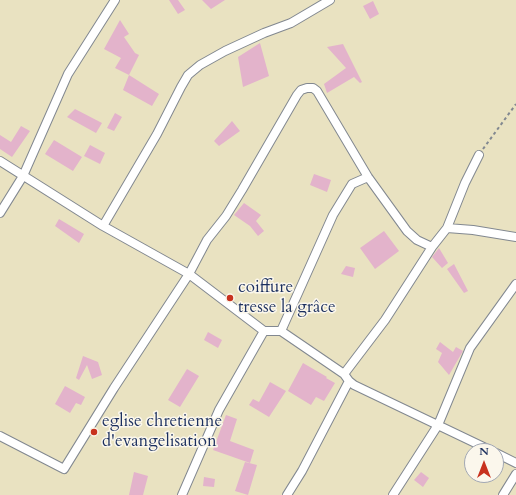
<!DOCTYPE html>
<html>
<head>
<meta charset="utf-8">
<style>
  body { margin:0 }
  #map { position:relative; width:516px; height:495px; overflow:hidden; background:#e9e2c1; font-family:Cardo,serif }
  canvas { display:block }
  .north { position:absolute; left:464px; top:443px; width:40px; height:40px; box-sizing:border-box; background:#fbf7ec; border:1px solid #a1a7b3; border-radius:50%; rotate:0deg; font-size:11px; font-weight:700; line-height:16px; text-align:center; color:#1b2f5e }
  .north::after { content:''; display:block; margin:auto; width:14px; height:18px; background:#c8321e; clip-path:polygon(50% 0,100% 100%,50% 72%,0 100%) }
</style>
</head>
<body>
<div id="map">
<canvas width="516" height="495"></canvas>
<div class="north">N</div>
</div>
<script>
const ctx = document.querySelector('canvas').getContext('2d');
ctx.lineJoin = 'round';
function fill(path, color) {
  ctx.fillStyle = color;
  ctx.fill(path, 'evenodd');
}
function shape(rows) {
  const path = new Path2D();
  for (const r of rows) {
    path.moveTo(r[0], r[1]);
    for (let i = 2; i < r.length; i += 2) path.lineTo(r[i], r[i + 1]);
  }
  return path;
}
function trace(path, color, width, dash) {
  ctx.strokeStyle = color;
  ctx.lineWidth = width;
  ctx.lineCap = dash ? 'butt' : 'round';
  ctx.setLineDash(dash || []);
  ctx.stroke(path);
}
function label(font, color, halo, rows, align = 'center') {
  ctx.font = font + ' Cardo,serif';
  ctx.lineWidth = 3;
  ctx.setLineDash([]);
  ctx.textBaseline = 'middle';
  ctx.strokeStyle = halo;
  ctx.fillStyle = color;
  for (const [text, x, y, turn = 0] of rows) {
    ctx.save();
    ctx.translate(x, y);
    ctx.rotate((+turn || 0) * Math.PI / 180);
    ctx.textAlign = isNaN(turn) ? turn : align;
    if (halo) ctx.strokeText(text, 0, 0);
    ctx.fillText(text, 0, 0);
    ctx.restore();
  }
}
fill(shape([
  [169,0,178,0,185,10,178,14],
  [202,0,225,0,211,9],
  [373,1,379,14,370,19,363,6],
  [120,20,129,34,124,37,135,53,139,55,129,75,115,68,121,58,104,49],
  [260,43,269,76,243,87,238,57],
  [343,44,362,82,360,83,354,77,327,93,324,84,346,68,327,47],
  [129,75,159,94,152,106,123,90],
  [75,109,102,123,96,133,67,117],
  [115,113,122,117,114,131,107,128],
  [232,121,240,131,219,146,214,141],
  [21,126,30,131,12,157,0,149,0,135,11,142],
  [54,140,82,157,73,171,45,154],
  [90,145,105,153,100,164,84,156],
  [314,174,331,180,327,192,310,185],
  [244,203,261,215,256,221,264,231,258,236,250,226,234,215],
  [59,219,84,234,79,243,55,226],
  [384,231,399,251,375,269,360,248],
  [439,248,448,263,442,268,432,257],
  [454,264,468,291,464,293,447,269],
  [346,266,355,268,353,277,341,274],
  [208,332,222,340,218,348,204,340],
  [440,342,453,352,456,347,463,351,449,375,438,362,442,353,436,349],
  [83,356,98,362,102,375,92,379,87,365,79,380,76,378],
  [303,363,327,377,326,378,335,383,324,401,316,397,311,405,288,391],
  [187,369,199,376,180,407,168,400],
  [270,382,286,391,269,417,249,405,253,399,259,402],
  [65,386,85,397,81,405,76,403,70,413,55,404],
  [226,415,237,419,230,441,254,450,250,463,213,450],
  [245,462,257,465,248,495,235,491],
  [134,472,148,476,143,495,129,495],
  [421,472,429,478,423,487,414,480],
  [204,477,215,479,214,487,203,486]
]), '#e3b3cb');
const minor = shape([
  [0,161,103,226,189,274,264,331,281,331,344,374,349,381,354,385,492,451],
  [0,213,23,176,68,74,115,0],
  [103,226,157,134,181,87,188,75,200,65,225,51,264,33,291,23,330,0],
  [447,228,473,230,516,237],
  [281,331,333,215,352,184,368,177],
  [344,374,385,320,432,247,447,228,465,183,479,155],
  [0,436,64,469,114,388,189,274,207,240,226,216,242,190,297,95,301,90,307,88,313,88,317,91,368,177,407,231,417,240,432,247],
  [496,453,516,463],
  [182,495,219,410,264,331],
  [287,495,302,471,349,381],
  [393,495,438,425,470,348,516,284],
  [503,495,516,474]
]);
trace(minor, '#828890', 10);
trace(shape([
  [483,149,516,104]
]), '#828890', 2, [3, 3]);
trace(minor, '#fff', 8);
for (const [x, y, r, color] of [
  [230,298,4,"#c8321e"],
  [94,432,4,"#c8321e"]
]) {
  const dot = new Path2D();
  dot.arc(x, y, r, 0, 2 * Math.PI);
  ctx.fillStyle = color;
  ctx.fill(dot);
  trace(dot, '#fbf7ec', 1.5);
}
label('17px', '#1b2f5e', '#fbf7ec', [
  ["coiffure",238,288],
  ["tresse la grâce",238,308],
  ["eglise chretienne",102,422],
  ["d'evangelisation",102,442]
], 'left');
</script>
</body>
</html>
